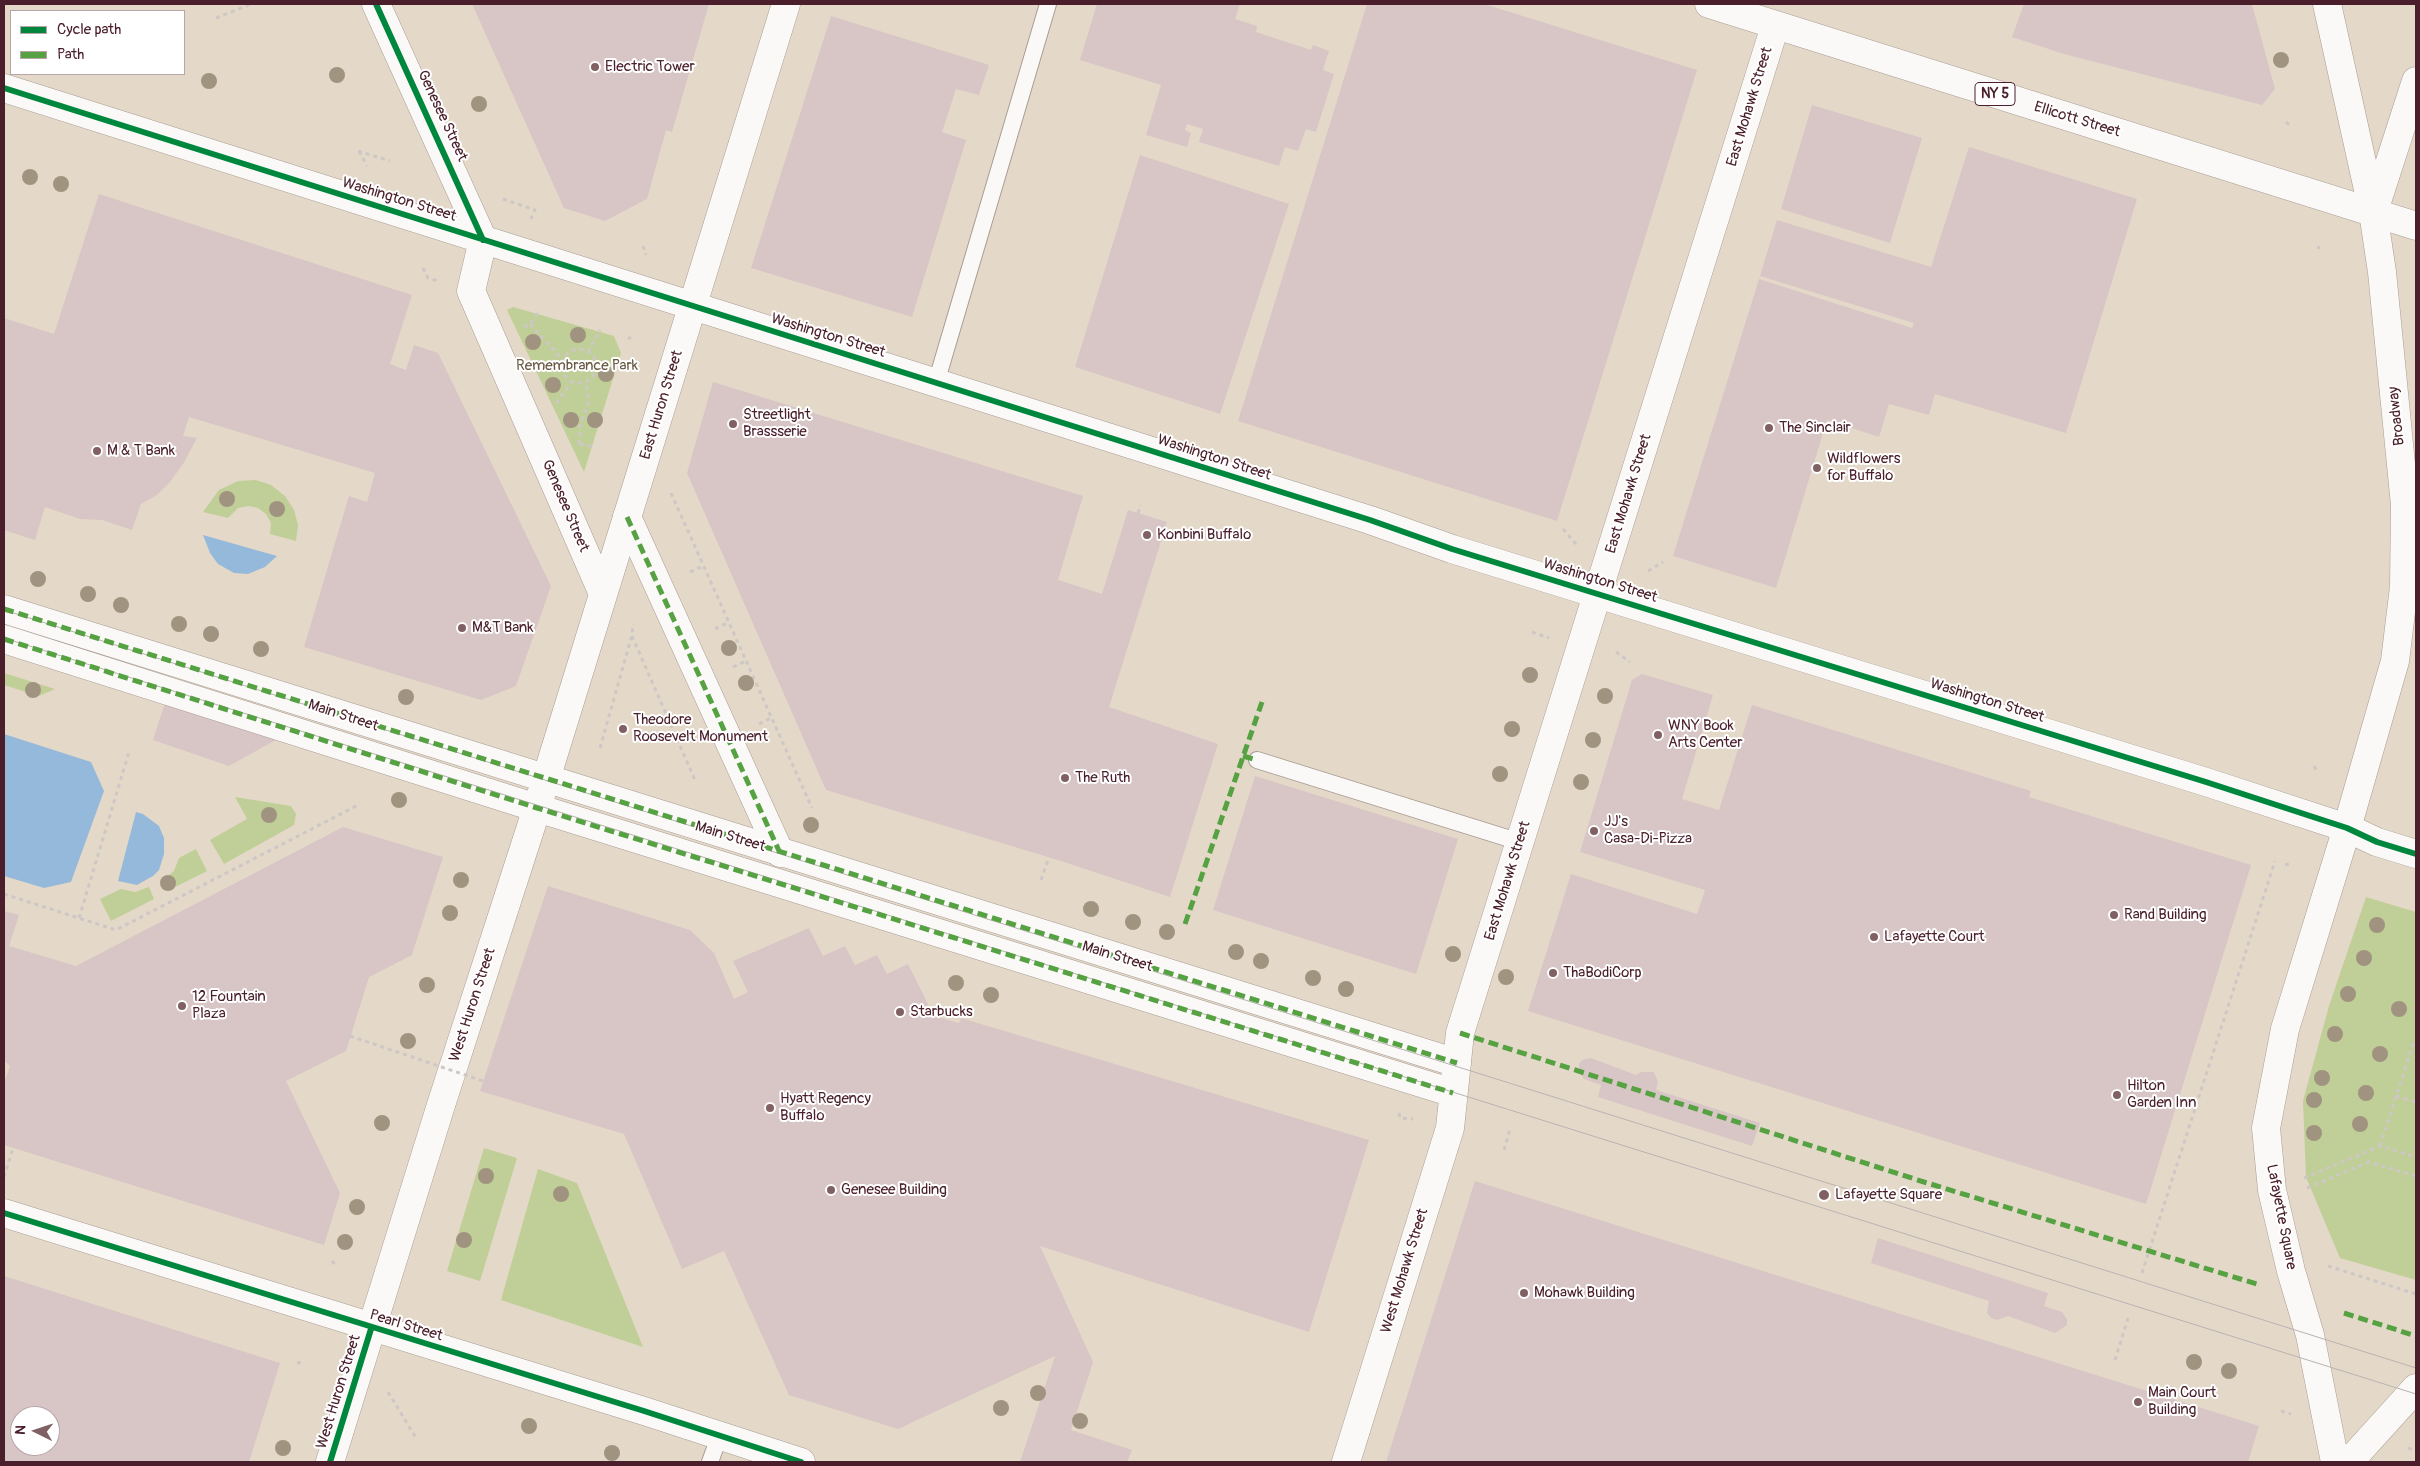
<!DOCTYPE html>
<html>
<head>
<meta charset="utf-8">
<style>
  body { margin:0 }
  #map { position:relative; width:2420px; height:1466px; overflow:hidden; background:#e4d9c8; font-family:Pangolin,sans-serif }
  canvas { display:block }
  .frame { position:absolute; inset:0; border:5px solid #4a1f2b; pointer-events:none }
  .legend { position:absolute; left:10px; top:10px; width:175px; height:65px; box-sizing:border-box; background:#fff; border:1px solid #b7a5aa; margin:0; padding:6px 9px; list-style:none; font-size:15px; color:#4a1f2b }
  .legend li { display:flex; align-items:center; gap:10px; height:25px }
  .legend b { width:25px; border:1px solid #b7a5aa }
  .north { position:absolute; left:10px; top:1406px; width:50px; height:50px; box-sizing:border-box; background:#fff; border:1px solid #b7a5aa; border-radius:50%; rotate:274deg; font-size:14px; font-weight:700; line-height:20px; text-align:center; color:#4a1f2b }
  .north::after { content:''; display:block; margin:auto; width:18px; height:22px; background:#806062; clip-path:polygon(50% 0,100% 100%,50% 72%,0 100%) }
</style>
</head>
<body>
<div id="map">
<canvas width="2420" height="1466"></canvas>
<div class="frame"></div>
<ul class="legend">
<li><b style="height:6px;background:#00873e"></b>Cycle path</li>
<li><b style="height:6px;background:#56a243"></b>Path</li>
</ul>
<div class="north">N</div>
</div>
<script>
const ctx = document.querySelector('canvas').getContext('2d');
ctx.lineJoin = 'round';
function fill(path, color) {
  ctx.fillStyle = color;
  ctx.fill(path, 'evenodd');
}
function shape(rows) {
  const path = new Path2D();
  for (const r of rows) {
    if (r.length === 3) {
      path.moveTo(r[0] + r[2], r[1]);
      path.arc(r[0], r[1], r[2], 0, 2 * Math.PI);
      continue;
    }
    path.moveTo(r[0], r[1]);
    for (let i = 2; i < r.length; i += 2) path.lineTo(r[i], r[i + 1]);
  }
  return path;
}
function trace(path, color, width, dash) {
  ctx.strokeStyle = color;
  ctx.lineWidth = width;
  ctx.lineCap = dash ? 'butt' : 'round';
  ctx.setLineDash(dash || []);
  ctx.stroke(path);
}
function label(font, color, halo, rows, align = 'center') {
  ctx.font = font + ' Pangolin,sans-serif';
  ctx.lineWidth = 4;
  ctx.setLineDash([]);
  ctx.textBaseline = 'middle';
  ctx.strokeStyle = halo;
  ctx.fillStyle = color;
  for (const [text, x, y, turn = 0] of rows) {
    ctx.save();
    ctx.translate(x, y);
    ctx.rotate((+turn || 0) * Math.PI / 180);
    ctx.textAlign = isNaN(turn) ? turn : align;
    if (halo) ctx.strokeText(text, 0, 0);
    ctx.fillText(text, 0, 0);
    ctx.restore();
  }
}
fill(shape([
  [513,307,614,336,621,353,584,472,507,310],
  [256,480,271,485,285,496,294,510,298,525,296,541,270,534,271,523,266,514,258,508,249,506,238,508,228,518,203,512,219,490,238,481],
  [4,673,55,689,39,696,4,685],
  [235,797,291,806,296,814,294,825,224,864,210,840,247,819],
  [196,849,207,871,167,891,162,881,174,871,179,858],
  [149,887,154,899,111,921,100,899,121,889,135,892],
  [2366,897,2416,912,2416,1280,2340,1258,2306,1177,2303,1101,2329,1006],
  [484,1148,517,1158,480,1281,447,1271],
  [538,1169,577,1183,643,1347,501,1300]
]), '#c0ce97');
fill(shape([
  [203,535,277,556,265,567,248,574,234,573,218,564,210,553],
  [4,734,91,762,104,791,71,882,44,888,4,876],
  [136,812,143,814,159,826,164,838,164,854,159,870,153,876,137,885,118,881]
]), '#95b9da');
fill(shape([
  [472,4,709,4,672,132,666,130,647,199,605,221,564,208],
  [1097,4,1240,4,1235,19,1257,26,1256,32,1311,50,1313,45,1329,51,1323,70,1334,74,1316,132,1306,129,1298,151,1285,147,1279,166,1199,142,1203,129,1187,124,1185,130,1191,133,1187,147,1146,135,1161,85,1080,60],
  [1367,4,1484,4,1697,70,1557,521,1238,421],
  [2024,4,2252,4,2275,89,2262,105,2064,54,2012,37],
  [831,16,989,65,979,95,956,89,942,132,966,140,912,317,751,268],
  [1812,105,1922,138,1890,243,1781,209],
  [1969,147,2137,199,2066,433,1935,394,1929,415,1889,404,1879,437,1827,420,1776,588,1673,556,1759,279,1912,328,1914,323,1760,276,1777,220,1931,267],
  [1140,155,1289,204,1220,414,1075,367],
  [99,194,412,295,390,364,406,370,414,345,438,353,551,586,516,686,481,700,304,647,349,496,367,502,375,473,189,417,183,436,197,438,183,464,170,482,157,495,141,504,132,530,102,520,80,519,45,507,35,540,4,530,4,318,54,334],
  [713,382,1083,496,1058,580,1102,594,1128,510,1167,522,1109,707,1218,744,1170,897,1058,860,826,790,687,473],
  [1642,674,1713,695,1682,799,1719,810,1752,705,2031,791,2029,797,2251,865,2146,1204,1528,1011,1571,874,1697,914,1705,890,1580,852,1632,680],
  [166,700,283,736,229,766,153,740],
  [1255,776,1458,839,1416,974,1213,910],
  [343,827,443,857,412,955,369,977,346,1051,286,1081,340,1193,324,1245,4,1145,4,1083,10,1066,4,1060,4,911,19,915,9,946,76,966],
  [548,886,690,930,714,953,734,999,748,992,733,961,809,928,823,956,845,946,855,965,877,955,887,974,908,964,934,1016,959,1023,961,1018,1369,1140,1309,1332,1040,1246,1093,1362,1071,1430,1132,1450,1127,1462,1020,1462,1055,1356,898,1429,789,1395,724,1251,682,1269,624,1134,480,1091],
  [1591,1058,1636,1075,1641,1072,1654,1072,1658,1082,1656,1090,1760,1123,1752,1146,1598,1097,1601,1085,1584,1079,1579,1071,1579,1064,1582,1060],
  [1475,1181,2259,1426,2248,1462,1386,1462],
  [1878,1238,2048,1293,2044,1306,2062,1312,2067,1319,2067,1325,2055,1333,2008,1316,1997,1320,1991,1318,1987,1313,1989,1301,1871,1263],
  [4,1276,280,1363,249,1462,4,1462],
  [20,1416,50,1416,50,1446,20,1446]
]), '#d8c5c5');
const lane = shape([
  [936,383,1048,4],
  [1257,760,1520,842],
  [710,1462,719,1437]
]);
const street = shape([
  [627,517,780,853],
  [4,609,1457,1063],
  [4,639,537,808,1453,1093],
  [1346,1462,1450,1128,1460,1033,1775,26]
]);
const secondary = shape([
  [376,4,483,240,471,291,603,594],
  [4,88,1370,520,1452,549,2206,782,2347,828,2377,842,2416,854],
  [4,1213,644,1411,801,1462],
  [330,1462,441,1105,537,808,786,4]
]);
const primary = shape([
  [1709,4,2416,226],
  [2327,4,2373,212,2382,272,2405,505,2404,587,2395,661,2347,828,2285,1029,2266,1128,2272,1190,2291,1271,2310,1335,2335,1462],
  [2374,211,2416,81],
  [2349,1462,2416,1388]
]);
trace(lane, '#a99c94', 18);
trace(street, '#a99c94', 29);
trace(secondary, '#a99c94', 29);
trace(primary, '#a99c94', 29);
trace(shape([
  [216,18,251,4],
  [2286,122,2292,127],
  [358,151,390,161],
  [359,151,367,166],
  [503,199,535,210,531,219],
  [643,246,646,255],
  [2318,249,2319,246],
  [423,268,428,278,438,281],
  [530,324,563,360],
  [524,327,534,320,538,311],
  [628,339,631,337],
  [579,366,17],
  [588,352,600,330],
  [556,403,572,382],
  [579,444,580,427,589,400,586,382],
  [580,444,595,447],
  [671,493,812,808],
  [1138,513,1141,505],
  [1563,529,1576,544],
  [1648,571,1663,562],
  [690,572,703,566],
  [715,629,729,622],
  [1532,632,1549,638],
  [632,636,695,780],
  [1616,652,1630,662],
  [733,667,746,661],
  [759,724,771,718],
  [600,748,632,635,633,624],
  [2314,766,2317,771],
  [2285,865,2289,864],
  [1041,880,1049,857],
  [4,894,116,930,360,804],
  [79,918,129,752],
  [2396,1096,2416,1102],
  [1399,1113,1400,1118,1413,1119],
  [2380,1146,2414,1041,2416,1041],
  [1504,1150,1510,1129],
  [4,1177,13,1148],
  [2304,1178,2380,1146,2416,1157],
  [2307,1188,2369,1162,2416,1176],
  [332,1261,337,1267],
  [2328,1266,2416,1294],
  [2142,1273,2275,861],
  [2115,1360,2129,1315],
  [297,1363,305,1362],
  [388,1392,416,1438],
  [2281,1411,2291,1414],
  [2408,1448,2416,1451]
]), '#cdc7c5', 3, [4, 4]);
trace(lane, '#fbf9f7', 16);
trace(street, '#fbf9f7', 28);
trace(secondary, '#fbf9f7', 28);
trace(primary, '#fbf9f7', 28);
trace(shape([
  [4,610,2416,1368],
  [4,638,2416,1394]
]), '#b9b2b1', 1);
trace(shape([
  [350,1036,483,1081]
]), '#cdc7c5', 3, [4, 4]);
trace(shape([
  [627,517,780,853],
  [4,609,1457,1063],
  [4,639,537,808,1453,1093],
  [1243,756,1257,760],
  [1185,924,1262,702],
  [1460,1033,1924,1182,2260,1285],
  [2344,1313,2416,1336]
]), '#56a243', 5, [10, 5]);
trace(shape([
  [376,4,483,240],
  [4,88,1370,520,1452,549,2206,782,2347,828,2377,842,2416,854],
  [4,1213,644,1411,801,1462],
  [330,1462,371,1329]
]), '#00873e', 6);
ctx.fillStyle = '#a0937f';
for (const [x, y] of [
  [2281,60],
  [337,75],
  [209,81],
  [479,104],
  [30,177],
  [61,184],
  [578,335],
  [533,342],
  [606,374],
  [553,385],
  [571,420],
  [595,420],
  [227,499],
  [277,509],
  [38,579],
  [88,594],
  [121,605],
  [179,624],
  [211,634],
  [729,648],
  [261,649],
  [1530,675],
  [746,683],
  [33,690],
  [1605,696],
  [406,697],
  [1512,729],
  [1593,740],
  [1500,774],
  [1581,782],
  [399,800],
  [269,815],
  [811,825],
  [461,880],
  [168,883],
  [1091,909],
  [450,913],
  [1133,922],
  [2377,925],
  [1167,932],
  [1236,952],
  [1453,954],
  [2364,958],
  [1261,961],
  [1506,977],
  [1313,978],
  [956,983],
  [427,985],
  [1346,989],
  [2348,994],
  [991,995],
  [2399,1009],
  [2335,1034],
  [408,1041],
  [2380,1054],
  [2322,1078],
  [2366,1093],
  [2314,1100],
  [382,1123],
  [2360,1124],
  [2314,1133],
  [486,1176],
  [561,1194],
  [357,1207],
  [464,1240],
  [345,1242],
  [2194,1362],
  [2229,1371],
  [1038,1393],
  [1001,1408],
  [1080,1421],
  [529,1426],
  [283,1448],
  [612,1453]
]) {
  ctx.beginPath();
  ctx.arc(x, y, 8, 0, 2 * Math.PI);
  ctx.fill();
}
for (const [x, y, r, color] of [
  [595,67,5,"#806062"],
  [733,424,5,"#806062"],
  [1769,428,5,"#806062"],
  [97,451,5,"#806062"],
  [1817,468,5,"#806062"],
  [1147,535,5,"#806062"],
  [462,628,5,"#806062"],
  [623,729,5,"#806062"],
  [1658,735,5,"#806062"],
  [1065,778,5,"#806062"],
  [1594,831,5,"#806062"],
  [2114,915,5,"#806062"],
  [1874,937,5,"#806062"],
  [1553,973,5,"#806062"],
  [182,1006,5,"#806062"],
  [900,1012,5,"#806062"],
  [2117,1095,5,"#806062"],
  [770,1108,5,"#806062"],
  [831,1190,5,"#806062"],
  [1824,1195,6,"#806062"],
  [1524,1293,5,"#806062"],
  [2138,1402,5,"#806062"]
]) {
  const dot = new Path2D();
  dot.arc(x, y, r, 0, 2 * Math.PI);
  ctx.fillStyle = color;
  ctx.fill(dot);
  trace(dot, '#fff', 2);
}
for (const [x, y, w] of [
  [1995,94,40]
]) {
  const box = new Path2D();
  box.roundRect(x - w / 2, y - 11.5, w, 23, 4);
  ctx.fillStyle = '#fff';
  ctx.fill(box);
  trace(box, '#4a1f2b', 1);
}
label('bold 14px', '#4a1f2b', null, [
  ["NY 5",1995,94]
]);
label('15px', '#4a1f2b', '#fff', [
  ["Electric Tower",605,67],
  ["Streetlight",743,415],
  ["Brassserie",743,432],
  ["The Sinclair",1779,428],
  ["M & T Bank",107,451],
  ["Wildflowers",1827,459],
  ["for Buffalo",1827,476],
  ["Konbini Buffalo",1157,535],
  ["M&T Bank",472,628],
  ["Theodore",633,720],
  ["Roosevelt Monument",633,737],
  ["WNY Book",1668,726],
  ["Arts Center",1668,743],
  ["The Ruth",1075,778],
  ["JJ's",1604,822],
  ["Casa-Di-Pizza",1604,839],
  ["Rand Building",2124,915],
  ["Lafayette Court",1884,937],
  ["ThaBodiCorp",1563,973],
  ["12 Fountain",192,997],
  ["Plaza",192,1014],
  ["Starbucks",910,1012],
  ["Hilton",2127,1086],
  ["Garden Inn",2127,1103],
  ["Hyatt Regency",780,1099],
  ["Buffalo",780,1116],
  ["Genesee Building",841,1190],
  ["Lafayette Square",1835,1195],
  ["Mohawk Building",1534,1293],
  ["Main Court",2148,1393],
  ["Building",2148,1410]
], 'left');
label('15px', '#4a1f2b', '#fff', [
  ["East Mohawk Street",1750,107,-73],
  ["Genesee Street",442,116,65],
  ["Ellicott Street",2077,120,17],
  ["Washington Street",399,200,17],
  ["Washington Street",828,336,17],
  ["East Huron Street",662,405,-73],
  ["Broadway",2397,416,-96],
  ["Washington Street",1214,458,18],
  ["East Mohawk Street",1629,494,-73],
  ["Genesee Street",565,506,67],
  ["Washington Street",1600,581,17],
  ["Washington Street",1987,701,17],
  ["Main Street",343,716,18],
  ["Main Street",730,837,17],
  ["East Mohawk Street",1508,881,-73],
  ["Main Street",1117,957,17],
  ["West Huron Street",473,1005,-72],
  ["Lafayette Square",2281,1217,79],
  ["West Mohawk Street",1405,1271,-73],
  ["Pearl Street",406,1326,17],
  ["West Huron Street",339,1392,-73]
]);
label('15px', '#695943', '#fff', [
  ["Remembrance Park",577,366]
]);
</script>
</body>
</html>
